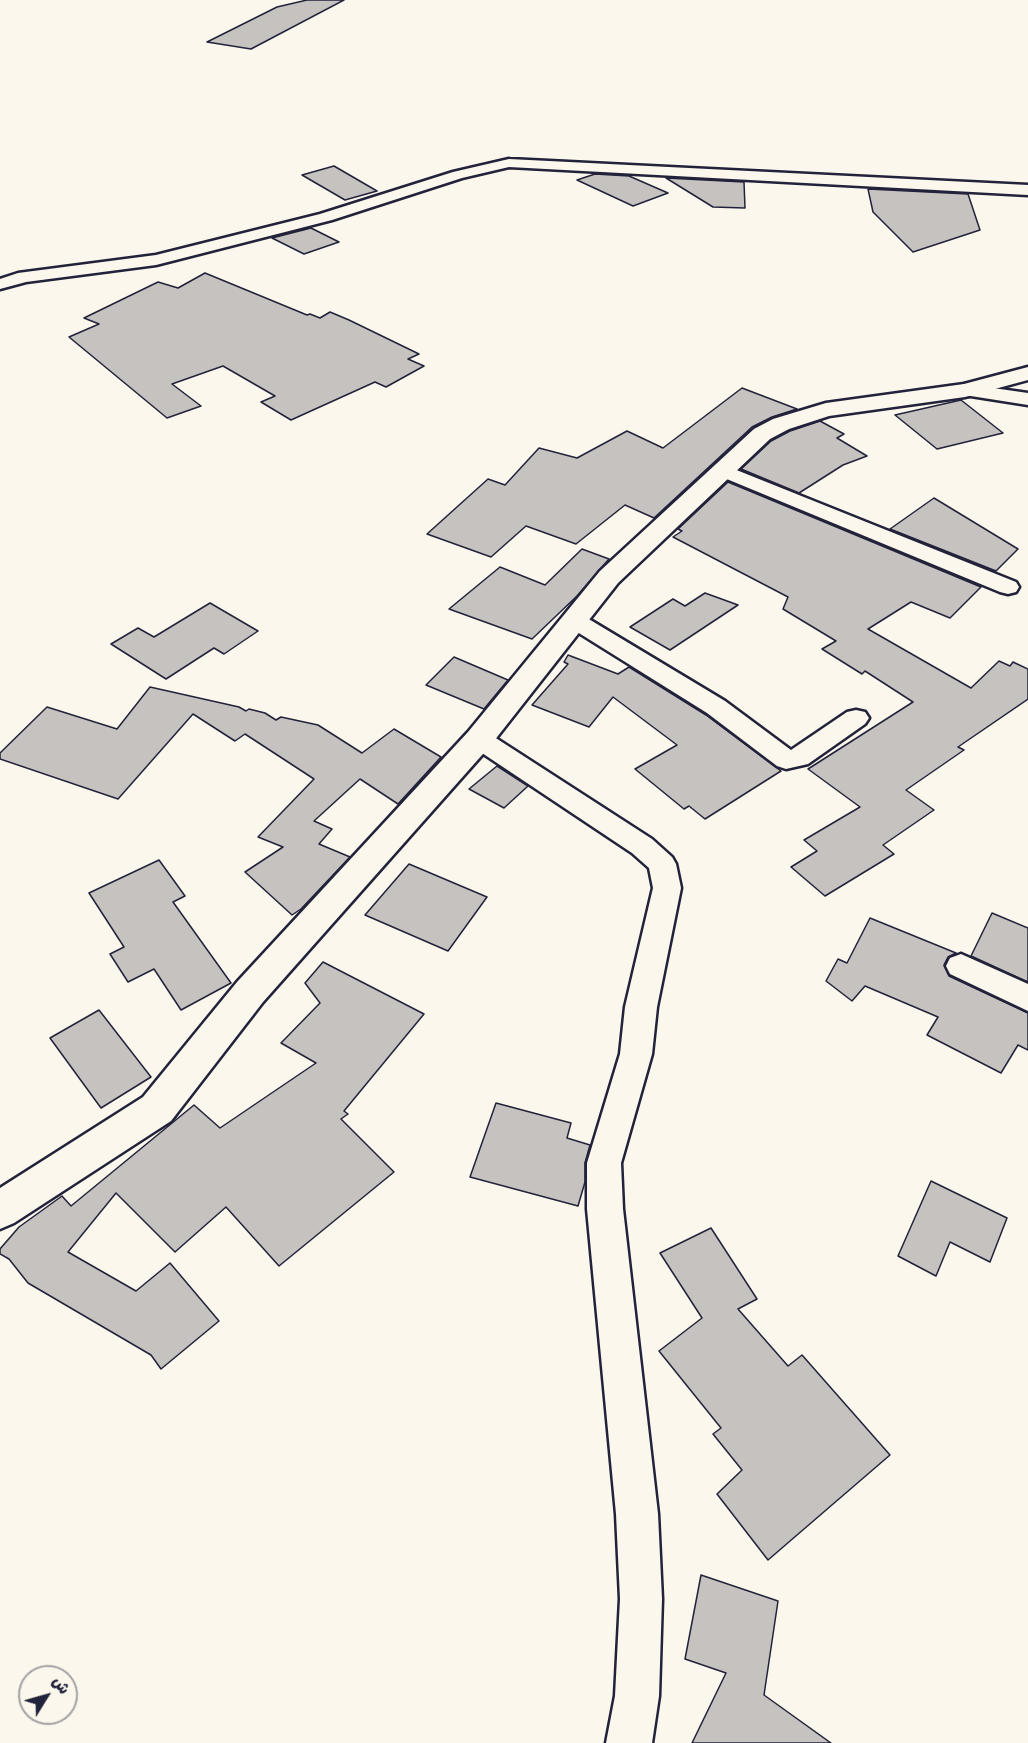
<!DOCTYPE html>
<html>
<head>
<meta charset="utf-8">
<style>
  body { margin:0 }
  #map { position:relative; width:1028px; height:1743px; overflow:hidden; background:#fbf7ec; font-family:Caveat,"Playpen Sans Arabic",sans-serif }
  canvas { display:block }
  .north { position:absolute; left:18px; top:1665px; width:60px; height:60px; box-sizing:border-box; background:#fbf7ec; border:2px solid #a4a2a5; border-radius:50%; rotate:53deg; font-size:16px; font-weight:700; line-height:24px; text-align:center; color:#22223b }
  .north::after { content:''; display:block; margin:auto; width:21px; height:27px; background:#22223b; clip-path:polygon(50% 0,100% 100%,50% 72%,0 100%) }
</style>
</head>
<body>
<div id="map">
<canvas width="1028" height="1743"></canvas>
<div class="north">ش</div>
</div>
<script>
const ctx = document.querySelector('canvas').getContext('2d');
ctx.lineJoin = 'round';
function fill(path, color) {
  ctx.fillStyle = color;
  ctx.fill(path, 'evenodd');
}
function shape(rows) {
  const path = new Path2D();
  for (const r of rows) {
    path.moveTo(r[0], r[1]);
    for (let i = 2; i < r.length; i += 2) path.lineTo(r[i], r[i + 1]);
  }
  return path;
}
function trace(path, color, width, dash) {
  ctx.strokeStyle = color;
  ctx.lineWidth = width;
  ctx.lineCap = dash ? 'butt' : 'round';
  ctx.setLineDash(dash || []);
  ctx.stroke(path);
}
const building = shape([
  [307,0,344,0,251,49,207,42,277,7,307,0],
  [334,166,377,191,345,200,302,175,334,166],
  [595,174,629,176,668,193,633,206,577,180,595,174],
  [666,178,744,182,745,208,713,207,666,178],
  [868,189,968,194,980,230,913,252,873,212,868,189],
  [311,228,339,242,304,254,272,238,311,228],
  [205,273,307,315,310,314,320,318,330,312,349,320,419,354,408,359,424,366,386,387,375,382,291,420,261,402,275,396,223,366,172,384,201,406,167,418,69,337,99,324,84,318,158,282,178,288,205,273],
  [742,388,797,409,772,417,752,427,654,518,625,505,576,544,526,526,491,557,427,534,488,479,505,485,539,448,577,458,627,431,663,448,742,388],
  [961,400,1003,433,937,449,895,415,961,400],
  [820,421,844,434,837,438,867,456,843,465,799,493,741,469,771,441,790,431,820,421],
  [728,482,981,587,950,618,911,602,868,629,971,688,999,661,1010,666,1013,662,1028,669,1028,699,958,747,964,750,906,790,934,810,883,845,894,854,825,896,791,867,817,851,804,840,860,807,808,769,913,702,865,671,862,674,822,649,836,641,783,609,788,597,673,537,682,531,678,529,728,482],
  [934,498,1018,549,996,571,890,529,934,498],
  [582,549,609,559,577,596,532,639,449,609,500,567,545,585,582,549],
  [705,593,738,605,670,650,630,627,673,599,685,606,705,593],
  [210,603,258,631,224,654,214,648,166,679,111,644,138,628,154,637,210,603],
  [568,655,618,674,629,667,706,715,781,771,705,819,689,806,684,809,635,769,677,745,613,697,589,727,532,705,568,664,564,662,568,655],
  [454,657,508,680,484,709,426,685,454,657],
  [150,687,239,707,246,711,249,709,265,713,276,720,281,717,318,725,362,753,394,729,441,757,398,804,360,779,314,821,332,829,319,844,350,857,301,909,292,915,245,872,283,847,258,837,314,779,245,734,235,741,193,714,118,799,0,759,0,753,47,707,117,729,150,687],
  [497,766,528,786,504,808,469,789,497,766],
  [159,860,185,896,173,902,231,983,181,1010,154,969,128,982,110,954,124,947,89,893,159,860],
  [409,864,487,897,448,951,365,915,409,864],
  [992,913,1028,928,1028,982,971,956,992,913],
  [870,918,956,953,948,957,944,965,949,976,1028,1013,1028,1050,1018,1045,1001,1073,927,1035,938,1017,865,986,852,1001,826,981,838,959,847,963,870,918],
  [323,962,424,1014,344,1111,348,1114,341,1119,394,1172,279,1266,226,1207,175,1252,116,1193,68,1252,136,1291,170,1263,219,1321,161,1369,151,1355,28,1283,9,1259,0,1254,0,1249,19,1227,62,1196,71,1206,194,1105,220,1128,316,1063,281,1043,320,1003,305,983,323,962],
  [99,1010,151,1077,101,1108,50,1038,99,1010],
  [496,1103,571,1123,567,1138,590,1145,585,1163,585,1182,578,1206,470,1177,496,1103],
  [931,1181,1007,1218,990,1262,950,1242,936,1276,898,1256,931,1181],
  [711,1228,757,1299,738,1309,788,1366,802,1355,890,1455,768,1560,717,1494,742,1470,713,1434,721,1428,659,1351,702,1318,660,1253,711,1228],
  [701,1575,778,1601,764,1695,831,1743,692,1743,726,1673,685,1659,701,1575]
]);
fill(building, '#c6c2c0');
trace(building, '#22223b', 1.5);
const minor = shape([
  [509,159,1028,185,1028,195,509,167,462,178,332,220,156,265,26,282,0,289,0,279,18,273,156,255,320,214,453,172,509,159],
  [965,384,1028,393,1028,405,958,394,955,390,958,386,965,384],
  [724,465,1016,582,1019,587,1016,592,1008,594,1000,592,717,475,714,471,717,467,724,465],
  [574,613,582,615,725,701,791,750,847,712,856,710,865,712,869,718,865,724,808,764,786,769,777,766,707,713,566,625,562,620,566,615,574,613],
  [479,730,488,733,652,839,672,857,676,864,681,888,657,1007,652,1054,621,1163,623,1209,658,1514,662,1599,659,1696,652,1743,606,1743,615,1696,620,1599,616,1514,587,1209,587,1163,620,1054,625,1007,653,888,649,868,632,853,470,745,466,739,470,733,479,730],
  [961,954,1028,984,1028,1011,950,974,946,966,950,958,961,954]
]);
const tertiary = shape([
  [1028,367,1028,380,965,397,829,416,789,429,770,439,618,583,490,746,263,1002,171,1121,14,1223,0,1229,0,1188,143,1097,237,982,468,732,600,571,754,429,773,419,826,403,964,384,1028,367]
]);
trace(minor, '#22223b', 5);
trace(tertiary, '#22223b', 5);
fill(minor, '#fbf7ec');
fill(tertiary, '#fbf7ec');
</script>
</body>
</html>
